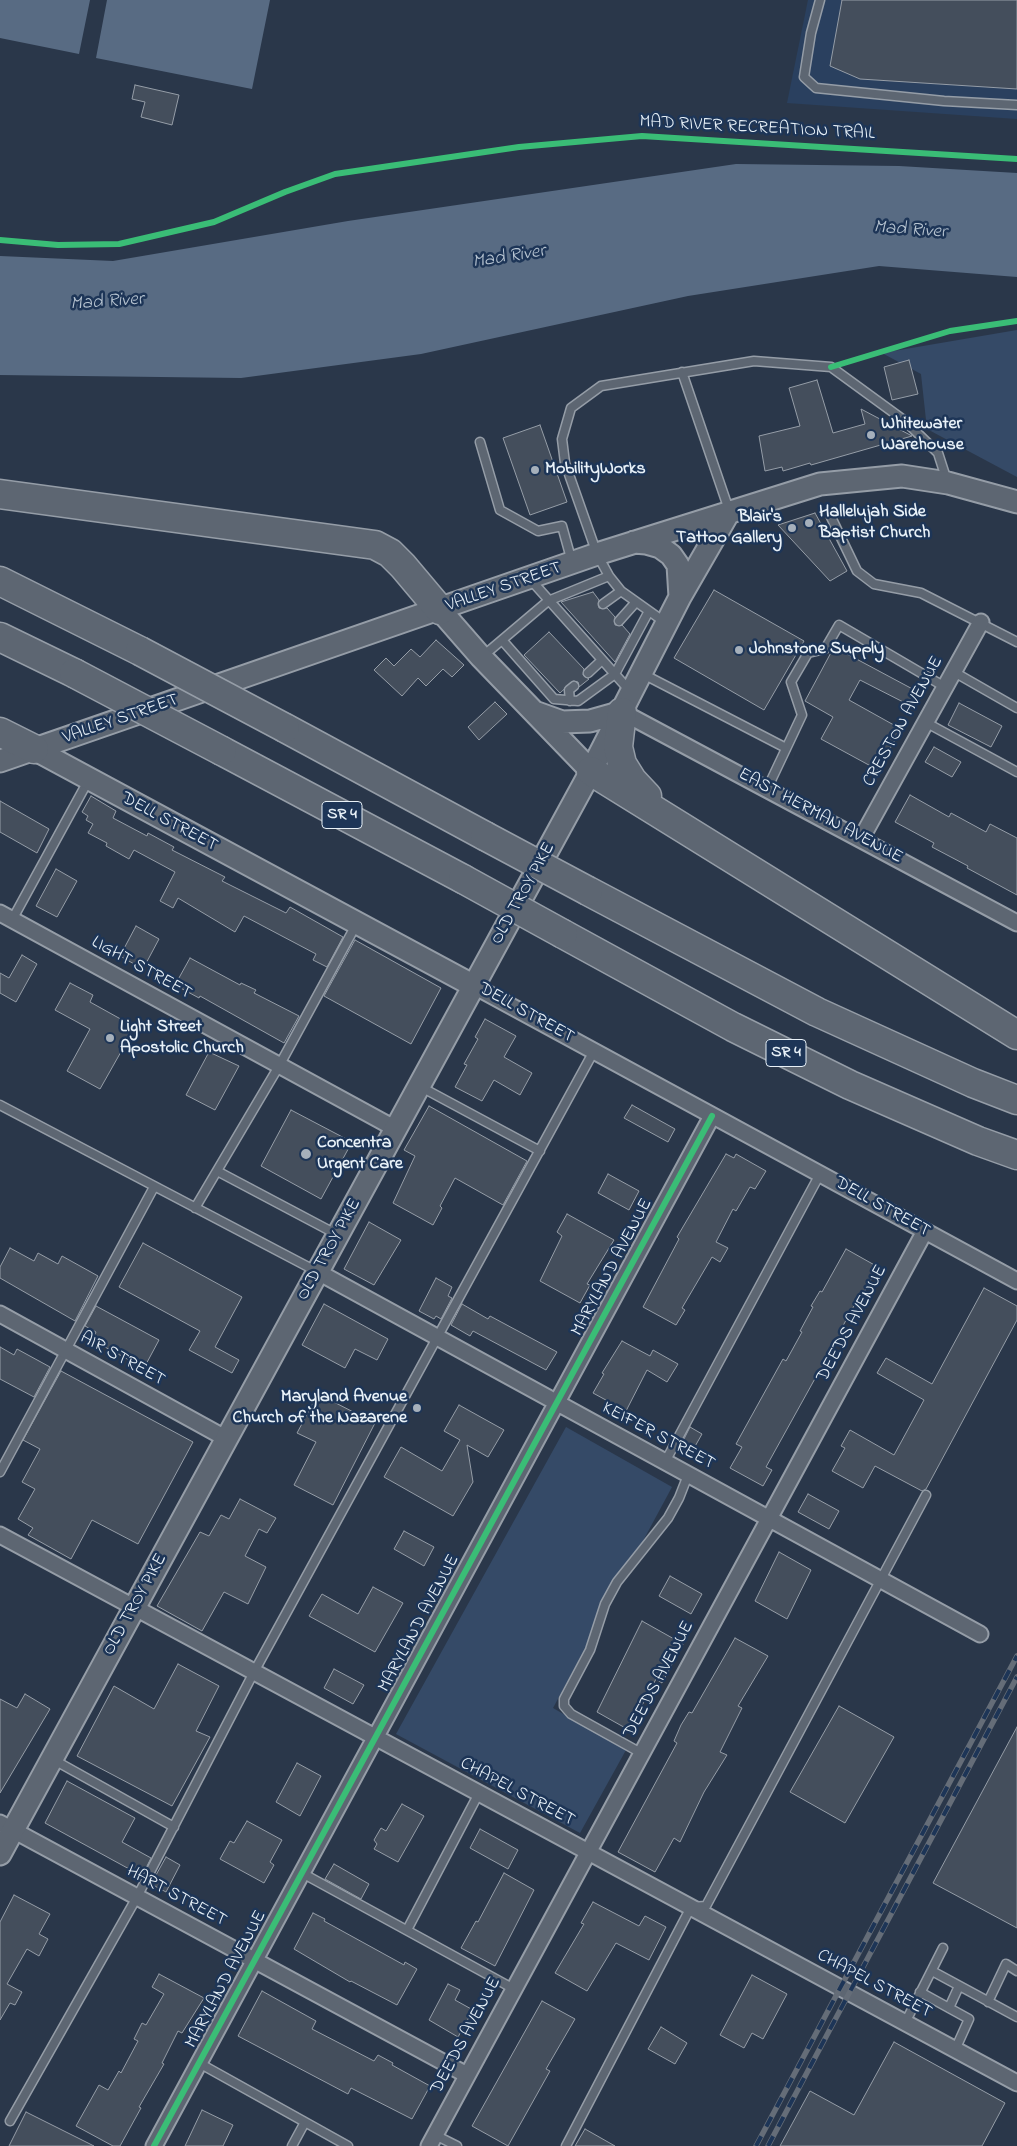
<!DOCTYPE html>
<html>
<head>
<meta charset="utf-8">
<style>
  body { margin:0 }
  canvas { display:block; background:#2a374a }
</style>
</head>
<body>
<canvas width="1017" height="2146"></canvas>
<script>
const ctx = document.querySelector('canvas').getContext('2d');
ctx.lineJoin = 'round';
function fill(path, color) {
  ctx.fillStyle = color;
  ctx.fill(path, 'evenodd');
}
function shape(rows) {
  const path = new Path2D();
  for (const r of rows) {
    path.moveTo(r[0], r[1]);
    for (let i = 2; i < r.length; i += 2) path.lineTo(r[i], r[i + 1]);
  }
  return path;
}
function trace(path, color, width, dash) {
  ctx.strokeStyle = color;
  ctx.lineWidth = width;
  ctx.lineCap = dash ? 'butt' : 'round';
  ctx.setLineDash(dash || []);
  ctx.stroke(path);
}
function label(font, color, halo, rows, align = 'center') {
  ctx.font = font + ' "Indie Flower",sans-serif';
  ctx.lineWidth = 5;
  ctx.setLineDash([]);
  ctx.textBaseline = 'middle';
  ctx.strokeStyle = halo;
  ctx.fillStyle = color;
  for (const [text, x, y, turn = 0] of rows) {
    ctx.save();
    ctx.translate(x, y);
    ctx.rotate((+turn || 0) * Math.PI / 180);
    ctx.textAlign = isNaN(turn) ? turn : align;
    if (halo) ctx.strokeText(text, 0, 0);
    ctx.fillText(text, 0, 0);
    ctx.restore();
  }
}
fill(shape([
  [808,0,1017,0,1017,119,787,103]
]), '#2a405f');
fill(shape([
  [1017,330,1017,477,927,429,921,374,882,353],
  [566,1427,672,1487,553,1708,626,1750,580,1833,396,1734]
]), '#354a67');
fill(shape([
  [0,0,90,0,79,54,0,38],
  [107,0,270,0,252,89,96,58],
  [736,164,899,166,1017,173,1017,277,879,266,688,296,421,354,241,378,0,375,0,256,113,261,348,221]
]), '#586b83');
const building = shape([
  [842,0,1017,0,1017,89,860,79,830,66,842,0],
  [135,85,179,95,172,125,141,117,145,102,132,99,135,85],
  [909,360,918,394,892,400,884,367,909,360],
  [817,380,833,433,865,424,861,409,912,436,811,465,810,463,783,471,782,467,765,471,759,436,800,426,789,388,817,380],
  [540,425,567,502,530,515,503,438,540,425],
  [815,513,847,571,830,581,778,525,815,513],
  [714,590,804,641,764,710,674,658,714,590],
  [593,592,599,600,599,608,607,608,615,617,615,625,622,625,630,634,615,662,561,602,593,592],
  [549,632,584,669,583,675,589,679,579,687,578,682,573,681,560,693,524,655,549,632],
  [436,640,464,665,452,677,443,669,426,686,418,678,402,696,374,670,386,658,394,666,411,649,420,657,436,640],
  [834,647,920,693,913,707,860,680,849,700,901,729,878,770,821,739,833,717,805,701,834,647],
  [495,702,507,714,479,740,468,727,495,702],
  [959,703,1002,726,991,747,948,725,959,703],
  [934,747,961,762,952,777,925,762,934,747],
  [910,795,949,817,951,813,986,832,990,824,1017,838,1017,895,967,868,968,866,932,847,934,843,895,822,910,795],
  [91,796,116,811,113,818,147,836,148,833,174,847,172,850,225,877,222,881,286,913,290,907,343,937,327,967,313,960,316,954,244,916,235,932,178,898,173,908,160,901,175,872,134,850,129,859,106,846,107,843,88,833,93,824,86,820,88,816,82,812,91,796],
  [0,801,49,829,37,853,0,832,0,801],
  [56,869,77,881,57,917,36,906,56,869],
  [136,926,159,939,143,969,120,956,136,926],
  [355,940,441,988,411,1044,324,996,355,940],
  [22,955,37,964,16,1002,0,993,0,973,9,978,22,955],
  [190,958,240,985,241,983,256,990,254,993,299,1016,284,1043,200,996,199,998,175,985,190,958],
  [70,983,93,995,90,1002,135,1027,100,1089,67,1071,90,1029,55,1010,70,983],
  [485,1019,516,1036,504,1057,532,1073,520,1095,494,1080,482,1101,455,1087,467,1065,464,1064,478,1039,475,1037,485,1019],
  [209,1052,239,1066,215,1110,186,1095,209,1052],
  [632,1105,675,1129,668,1142,624,1118,632,1105],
  [429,1106,527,1161,503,1205,455,1178,440,1206,442,1208,433,1225,393,1203,415,1156,404,1150,429,1106],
  [291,1110,352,1142,321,1199,261,1166,291,1110],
  [726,1154,734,1158,736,1154,766,1171,755,1189,750,1187,736,1211,733,1209,716,1242,728,1248,720,1262,712,1257,682,1308,685,1310,676,1325,643,1307,679,1239,677,1237,726,1154],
  [608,1174,639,1191,629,1210,598,1193,608,1174],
  [567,1214,614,1240,587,1284,590,1285,580,1303,540,1281,562,1236,557,1232,567,1214],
  [369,1222,401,1240,374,1285,344,1269,369,1222],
  [143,1243,242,1297,215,1347,239,1360,232,1373,189,1350,200,1331,119,1287,143,1243],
  [10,1248,34,1261,38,1253,58,1264,62,1256,98,1276,75,1321,0,1278,0,1267,10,1248],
  [846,1249,878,1267,857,1305,855,1304,839,1333,841,1334,826,1359,829,1361,820,1376,817,1375,766,1467,772,1470,763,1486,730,1468,742,1447,736,1444,783,1359,786,1361,802,1332,800,1331,813,1307,811,1306,820,1291,822,1292,846,1249],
  [436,1278,452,1287,448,1296,452,1298,441,1319,436,1316,434,1319,419,1311,436,1278],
  [984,1288,1017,1306,1017,1320,926,1489,922,1491,875,1466,863,1488,832,1471,845,1448,841,1446,850,1430,894,1455,924,1400,877,1373,886,1358,932,1384,984,1288],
  [324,1304,388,1339,377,1360,355,1349,345,1368,302,1345,324,1304],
  [462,1304,488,1319,490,1316,557,1352,546,1370,473,1331,470,1336,451,1325,462,1304],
  [96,1306,159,1340,144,1368,103,1346,105,1342,94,1336,96,1332,85,1326,96,1306],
  [622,1341,650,1356,653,1350,678,1364,667,1382,647,1370,626,1411,593,1393,604,1374,602,1373,622,1341],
  [0,1347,14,1355,17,1349,50,1367,34,1397,0,1379,0,1347],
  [61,1371,193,1442,138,1544,92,1520,71,1559,28,1535,33,1528,18,1519,35,1489,22,1482,40,1449,23,1440,61,1371],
  [318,1394,375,1423,333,1505,294,1485,316,1442,297,1433,318,1394],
  [459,1405,504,1430,488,1457,467,1445,473,1482,453,1516,384,1477,401,1447,442,1471,460,1440,444,1431,459,1405],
  [690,1427,702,1434,689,1457,678,1451,690,1427],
  [808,1494,839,1511,829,1529,798,1512,808,1494],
  [240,1499,276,1518,267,1533,259,1529,245,1556,266,1567,248,1604,224,1592,202,1631,157,1606,200,1532,209,1536,221,1515,229,1519,240,1499],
  [404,1531,434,1547,424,1566,394,1549,404,1531],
  [779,1552,811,1570,787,1619,755,1601,779,1552],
  [670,1576,702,1594,691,1614,659,1596,670,1576],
  [373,1587,403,1603,375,1652,309,1616,322,1594,358,1614,373,1587],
  [642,1621,683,1644,662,1683,656,1679,629,1730,597,1712,642,1621],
  [735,1638,768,1656,738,1706,742,1708,720,1752,727,1755,704,1792,680,1842,674,1838,655,1872,618,1852,677,1743,674,1741,681,1725,689,1712,692,1713,735,1638],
  [178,1664,219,1686,196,1731,210,1737,172,1806,77,1756,114,1686,154,1709,178,1664],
  [334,1669,364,1685,353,1704,324,1688,334,1669],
  [25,1694,50,1709,0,1793,0,1699,17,1708,25,1694],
  [839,1706,894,1737,845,1823,790,1792,839,1706],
  [1017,1727,1017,1928,933,1883,1017,1727],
  [297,1763,321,1776,300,1816,276,1802,297,1763],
  [67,1781,135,1818,122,1842,151,1858,142,1876,45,1823,67,1781],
  [402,1804,424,1816,398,1862,374,1849,377,1844,374,1840,381,1828,386,1831,402,1804],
  [247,1821,282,1840,270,1862,274,1865,264,1883,220,1859,230,1841,234,1843,247,1821],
  [480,1829,518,1850,508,1869,470,1848,480,1829],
  [166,1857,180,1865,166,1892,151,1884,166,1857],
  [334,1864,369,1884,361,1899,325,1879,334,1864],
  [504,1873,534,1890,495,1966,461,1948,476,1921,478,1922,504,1873],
  [14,1895,50,1914,39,1934,48,1939,39,1956,27,1949,7,1984,22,1992,15,2005,10,2003,0,2020,0,1922,14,1895],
  [593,1902,639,1926,645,1916,666,1927,649,1960,616,1943,587,1991,555,1973,584,1924,581,1923,593,1902],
  [313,1913,325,1919,324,1921,404,1965,405,1962,417,1969,397,2005,351,1981,350,1982,294,1949,313,1913],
  [159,1974,204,1998,182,2033,178,2031,162,2063,164,2064,139,2107,141,2108,120,2146,113,2146,76,2126,99,2085,108,2090,119,2071,121,2073,138,2041,134,2039,142,2023,146,2025,164,1994,152,1987,159,1974],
  [752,1975,787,1994,763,2039,752,2033,744,2048,720,2035,752,1975],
  [448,1984,460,1990,455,2000,473,2010,458,2037,429,2020,448,1984],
  [262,1991,316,2021,312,2029,374,2061,378,2055,393,2063,392,2065,430,2086,412,2119,351,2088,348,2094,238,2036,262,1991],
  [542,2001,575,2019,546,2069,550,2071,508,2146,472,2126,542,2001],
  [661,2027,687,2043,675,2064,648,2049,661,2027],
  [894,2042,1005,2103,982,2146,780,2146,810,2091,854,2115,894,2042],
  [202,2110,233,2125,223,2146,185,2146,202,2110],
  [26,2112,94,2146,9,2146,26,2112],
  [585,2129,615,2146,575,2146,585,2129]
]);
fill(building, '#444e5c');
trace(building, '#959da7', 1);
const service = shape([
  [820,0,811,33,804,77,816,88,944,101,1017,105],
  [682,372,729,510],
  [480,442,500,510,538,531,562,526,572,562],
  [831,517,857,571,874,584,921,593,1017,642],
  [530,579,630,691],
  [603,604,621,591],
  [619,621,636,602],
  [666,623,621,591,609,576,597,554,565,463,562,439,571,408,601,386,754,361,831,367,905,421,938,453,947,481],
  [502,640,554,699,578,701,615,674,649,611],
  [483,656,548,601,609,576],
  [954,672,1017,708],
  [588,673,602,660],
  [643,674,786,748],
  [570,701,569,690,574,686],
  [925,722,1017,772],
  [767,789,802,715,791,682,808,653,825,649,839,625,945,687],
  [12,920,88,781],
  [421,1087,540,1151],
  [0,1105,316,1271],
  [217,1171,336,1234],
  [195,1208,279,1066,356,925],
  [665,1462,820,1174],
  [0,1472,154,1187],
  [641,1753,571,1714,564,1706,564,1699,590,1650,605,1604,617,1582,668,1518,679,1498,688,1475],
  [54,1760,174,1827],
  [302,1873,514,1989],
  [407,1930,479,1793],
  [932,1971,1017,2017],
  [920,1992,969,2019,955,2050],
  [988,2002,1006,1964,1017,1971],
  [949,2008,959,1986],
  [905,2023,943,1948],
  [199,2063,348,2146],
  [10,2121,137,1897,254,1672,594,1051],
  [435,2135,457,2146],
  [292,2146,305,2122],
  [566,2146,691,1907,706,1906,926,1495]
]);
const minor = shape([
  [622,712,1017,923],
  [861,839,981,622],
  [0,913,396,1129],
  [474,986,1017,1281],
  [318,1272,980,1634],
  [0,1314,227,1439],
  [0,1535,1017,2083],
  [0,1823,467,2075],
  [154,2146,712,1116],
  [429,2146,925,1231]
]);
const secondary = shape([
  [634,542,646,543,660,547,671,555,678,565,680,597],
  [440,610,481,657,591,771],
  [537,713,562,722,590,721,622,712],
  [34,749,474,986],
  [0,761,597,554,820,484,902,476,948,483,1017,502],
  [0,1854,591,771,680,597,729,512]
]);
const motorway = shape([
  [0,494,375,545,390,553,403,566,440,610],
  [0,581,140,651],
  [0,637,74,673],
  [622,712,618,747,622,764,632,780,647,796],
  [285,728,485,836],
  [0,732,34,749],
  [222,751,463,879],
  [591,771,1017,1035],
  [588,891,817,1012,973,1083,1017,1100],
  [563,934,733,1027,850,1085,978,1141,1017,1155]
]);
trace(service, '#959da7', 11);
trace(minor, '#959da7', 19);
trace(secondary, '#959da7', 25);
trace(motorway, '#959da7', 31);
trace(service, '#5d6672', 8);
trace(minor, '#5d6672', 15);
trace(secondary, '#5d6672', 21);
trace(motorway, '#5d6672', 28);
const rail = shape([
  [756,2146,1017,1656],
  [768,2146,1017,1677]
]);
trace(rail, '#656d78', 5.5);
trace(rail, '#1d3557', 4, [11]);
const motorwayBridge = shape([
  [140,651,285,728],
  [74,673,222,751],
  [485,836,588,891],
  [463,879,563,934]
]);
trace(motorwayBridge, '#959da7', 31, []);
trace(motorwayBridge, '#5d6672', 28);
trace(shape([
  [0,240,58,245,119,244,214,222,285,192,335,174,519,147,642,136,1017,159],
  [831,367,950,331,1017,321],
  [154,2146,712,1116]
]), '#3abd76', 6);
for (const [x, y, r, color] of [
  [871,435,5,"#a6b0bb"],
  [535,470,5,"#a6b0bb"],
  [809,523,5,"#a6b0bb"],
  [792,528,5,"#a6b0bb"],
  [739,650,5,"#a6b0bb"],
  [110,1038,5,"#a6b0bb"],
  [306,1154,6,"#a6b0bb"],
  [417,1408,5,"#a6b0bb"]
]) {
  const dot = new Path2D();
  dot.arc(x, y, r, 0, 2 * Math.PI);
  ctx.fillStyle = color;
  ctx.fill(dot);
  trace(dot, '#1d3557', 2);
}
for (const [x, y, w] of [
  [342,815,40],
  [786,1053,40]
]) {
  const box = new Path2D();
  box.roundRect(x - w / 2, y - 13.5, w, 27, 4);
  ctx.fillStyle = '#1d3557';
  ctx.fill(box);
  trace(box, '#e8f1f8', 1);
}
label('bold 16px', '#e8f1f8', null, [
  ["SR 4",342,815],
  ["SR 4",786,1053]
]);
label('18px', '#e8f1f8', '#1d3557', [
  ["MAD RIVER RECREATION TRAIL",757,129,3],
  ["VALLEY STREET",504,588,-19],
  ["VALLEY STREET",121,720,-19],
  ["CRESTON AVENUE",904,722,-61],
  ["EAST HERMAN AVENUE",820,817,28],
  ["DELL STREET",169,823,28],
  ["OLD TROY PIKE",524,894,-61],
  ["LIGHT STREET",141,969,29],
  ["DELL STREET",526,1014,29],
  ["DELL STREET",882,1208,29],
  ["OLD TROY PIKE",330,1250,-61],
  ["MARYLAND AVENUE",613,1268,-62],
  ["DEEDS AVENUE",853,1324,-62],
  ["AIR STREET",122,1360,29],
  ["KEIFER STREET",658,1437,28],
  ["OLD TROY PIKE",136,1605,-61],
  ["MARYLAND AVENUE",420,1624,-62],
  ["DEEDS AVENUE",660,1680,-62],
  ["CHAPEL STREET",517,1793,28],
  ["HART STREET",176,1897,28],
  ["MARYLAND AVENUE",227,1980,-62],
  ["CHAPEL STREET",874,1985,28],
  ["DEEDS AVENUE",467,2036,-62]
]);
label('bold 18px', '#e8f1f8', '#1d3557', [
  ["Whitewater",881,425],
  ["Warehouse",881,446],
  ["MobilityWorks",545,470],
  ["Hallelujah Side",819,513],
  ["Baptist Church",819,534],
  ["Blair's",782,518,"right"],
  ["Tattoo Gallery",782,539,"right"],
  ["Johnstone Supply",749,650],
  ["Light Street",120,1028],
  ["Apostolic Church",120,1049],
  ["Concentra",317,1144],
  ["Urgent Care",317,1165],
  ["Maryland Avenue",407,1398,"right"],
  ["Church of the Nazarene",407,1419,"right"]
], 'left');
label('italic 19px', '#b7c4d1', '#1d3557', [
  ["Mad River",910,231,4],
  ["Mad River",509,258,-9],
  ["Mad River",107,303,-4]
]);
</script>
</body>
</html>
